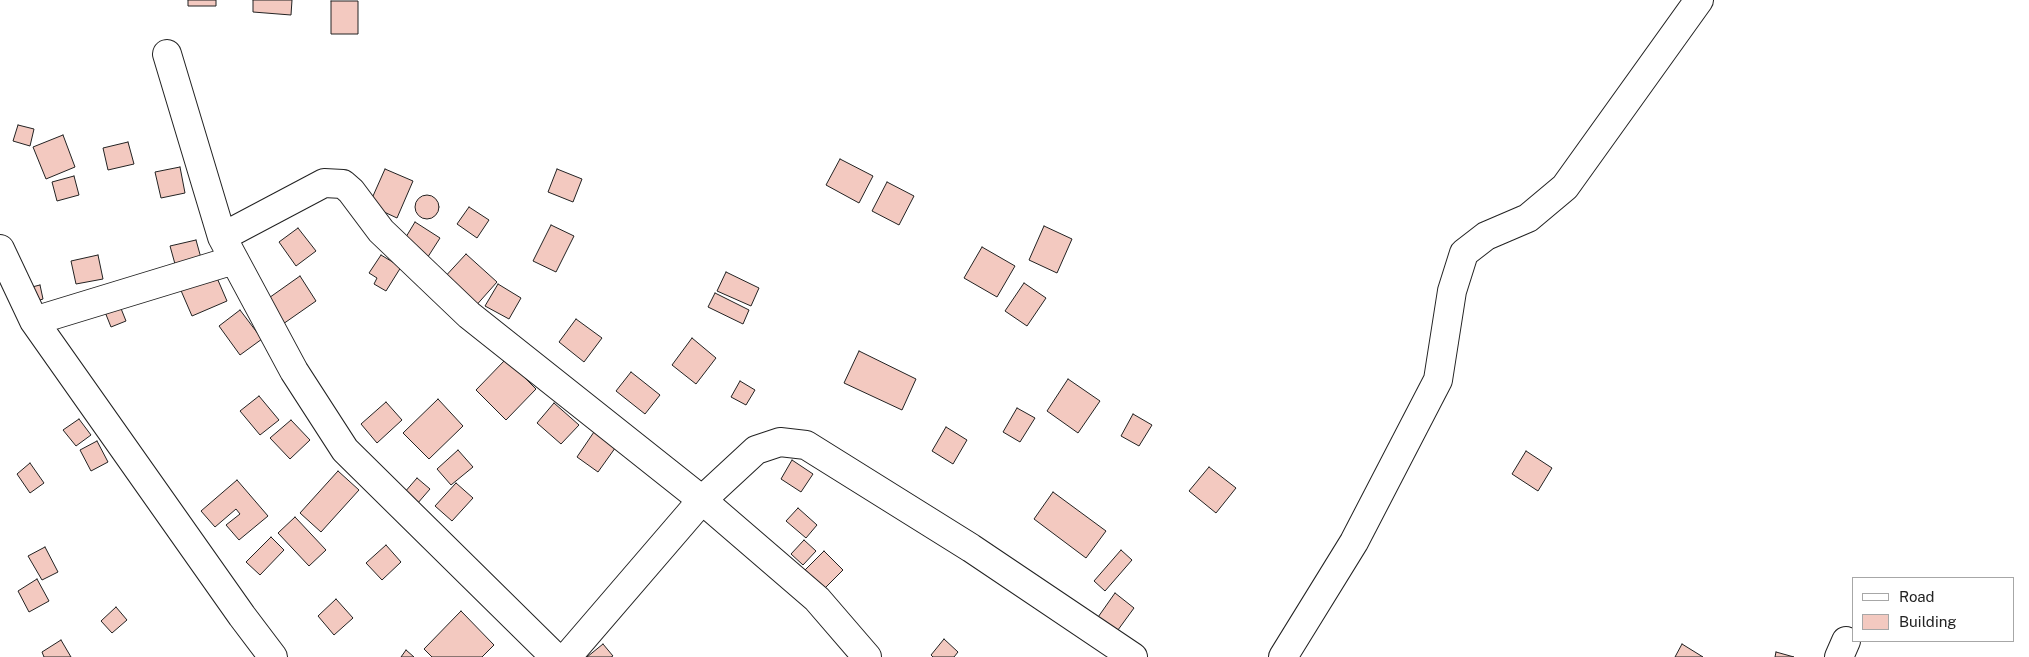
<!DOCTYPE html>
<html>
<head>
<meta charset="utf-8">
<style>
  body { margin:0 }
  #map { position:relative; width:2029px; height:657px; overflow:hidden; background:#fff; font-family:"Public Sans",sans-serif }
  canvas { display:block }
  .legend { position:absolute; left:1852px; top:577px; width:162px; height:65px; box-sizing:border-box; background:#fff; border:1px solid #a7a7a7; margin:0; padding:6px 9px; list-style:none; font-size:15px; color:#222 }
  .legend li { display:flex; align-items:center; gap:10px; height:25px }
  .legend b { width:25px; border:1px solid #a7a7a7 }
</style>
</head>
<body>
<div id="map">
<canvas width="2029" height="657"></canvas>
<ul class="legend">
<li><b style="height:6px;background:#fff"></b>Road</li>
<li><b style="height:14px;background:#f3c9c0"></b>Building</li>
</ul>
</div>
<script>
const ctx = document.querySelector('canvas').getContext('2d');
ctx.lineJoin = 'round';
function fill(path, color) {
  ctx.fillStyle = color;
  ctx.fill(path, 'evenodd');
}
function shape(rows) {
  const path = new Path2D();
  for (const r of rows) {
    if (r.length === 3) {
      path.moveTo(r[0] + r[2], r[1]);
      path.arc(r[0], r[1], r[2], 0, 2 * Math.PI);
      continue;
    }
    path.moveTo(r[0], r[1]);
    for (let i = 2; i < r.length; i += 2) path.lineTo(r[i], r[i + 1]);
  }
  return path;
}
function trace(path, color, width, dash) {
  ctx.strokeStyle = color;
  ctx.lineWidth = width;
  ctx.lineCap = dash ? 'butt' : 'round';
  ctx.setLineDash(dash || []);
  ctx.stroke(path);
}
const building = shape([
  [188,0,216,0,216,6,188,6,188,0],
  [253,0,292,0,291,15,253,12,253,0],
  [331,1,358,1,358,34,331,34,331,1],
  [18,125,34,129,30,146,13,141,18,125],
  [63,135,75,167,46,179,33,147,63,135],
  [128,142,134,164,108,170,103,148,128,142],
  [840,159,873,176,859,203,826,185,840,159],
  [180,167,185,193,161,198,155,172,180,167],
  [385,169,413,181,397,218,369,205,385,169],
  [557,169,582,179,573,202,548,192,557,169],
  [74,176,79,195,57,201,52,182,74,176],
  [887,182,914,196,899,225,872,211,887,182],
  [427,207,12],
  [469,207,489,220,477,238,457,224,469,207],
  [415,222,440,238,424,263,400,247,415,222],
  [551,225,574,236,556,272,533,261,551,225],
  [1044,226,1072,239,1057,273,1029,260,1044,226],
  [298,228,316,251,296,266,279,242,298,228],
  [196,240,201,258,175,264,170,246,196,240],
  [982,247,1015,266,997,297,964,278,982,247],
  [466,254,497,282,473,309,442,280,466,254],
  [98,255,103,279,76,284,71,261,98,255],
  [381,255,401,267,386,291,374,284,377,278,369,273,381,255],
  [214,271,227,301,192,316,179,286,214,271],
  [726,272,759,288,751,306,717,291,726,272],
  [300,276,316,301,283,324,266,300,300,276],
  [1024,283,1046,298,1027,326,1005,311,1024,283],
  [498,284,521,298,509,319,485,306,498,284],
  [40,285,43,299,31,303,28,288,40,285],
  [715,293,749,310,743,324,708,307,715,293],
  [120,306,126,321,111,327,105,312,120,306],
  [240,310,262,339,240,355,219,326,240,310],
  [576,319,602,338,584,362,559,342,576,319],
  [692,338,716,358,696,384,672,365,692,338],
  [859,351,916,379,902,410,844,383,859,351],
  [506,359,536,389,506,420,476,390,506,359],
  [631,372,660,395,645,414,616,391,631,372],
  [1068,379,1100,401,1078,433,1047,411,1068,379],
  [740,381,755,390,746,405,731,397,740,381],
  [259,396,279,420,260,435,240,411,259,396],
  [438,399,463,426,429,459,403,433,438,399],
  [386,402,402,420,377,443,361,424,386,402],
  [554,403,579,425,561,444,537,423,554,403],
  [1017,408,1035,418,1020,442,1003,432,1017,408],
  [1133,414,1152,425,1139,446,1121,436,1133,414],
  [79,419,91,435,76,446,63,430,79,419],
  [291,420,310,440,290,459,270,438,291,420],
  [946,427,967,440,953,464,932,451,946,427],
  [596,429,618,444,598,472,577,457,596,429],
  [97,441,108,462,91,471,80,450,97,441],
  [458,450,473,467,451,485,437,469,458,450],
  [1526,451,1552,468,1538,491,1512,474,1526,451],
  [792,460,813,474,801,492,781,479,792,460],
  [30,463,44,483,30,493,17,474,30,463],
  [1209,467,1236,488,1216,513,1189,491,1209,467],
  [338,471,359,490,321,532,300,513,338,471],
  [417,478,430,489,417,504,404,493,417,478],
  [237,480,268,516,239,540,226,525,240,514,236,509,215,527,201,511,237,480],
  [456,483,473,498,452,521,435,506,456,483],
  [1053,492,1106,531,1086,558,1034,519,1053,492],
  [798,508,817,525,806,538,786,521,798,508],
  [295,517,326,550,309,566,278,533,295,517],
  [271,537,284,550,260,575,246,562,271,537],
  [804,540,816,551,803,565,791,554,804,540],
  [386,545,401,562,382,580,366,563,386,545],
  [45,547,58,572,42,580,28,556,45,547],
  [1121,550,1132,560,1105,591,1094,581,1121,550],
  [824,551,843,570,824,589,805,570,824,551],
  [37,579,49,601,29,612,18,591,37,579],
  [1115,593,1134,608,1115,634,1096,620,1115,593],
  [336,599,353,618,334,635,318,616,336,599],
  [116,607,127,620,112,633,101,621,116,607],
  [461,611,494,645,482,657,432,657,424,649,461,611],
  [944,639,958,652,954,657,933,657,931,655,944,639],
  [61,640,71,657,44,657,42,652,61,640],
  [603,644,613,656,611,657,587,657,603,644],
  [1682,644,1703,657,1675,657,1682,644],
  [406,650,414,657,401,657,406,650],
  [1776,652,1794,657,1775,657,1776,652]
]);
fill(building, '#f3c9c0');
trace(building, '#222', 1);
const street = shape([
  [167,54,222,237,294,371,345,450,555,657],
  [222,237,324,183,343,184,351,191,381,231,469,315,702,500,817,599,867,657],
  [0,249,34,321,242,616,273,657],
  [34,321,234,260],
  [567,657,702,500,756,450,780,442,806,445,971,548,1133,657],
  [1283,657,1354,542,1438,380,1452,291,1464,253,1486,236,1528,218,1565,187,1699,0],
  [1839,657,1846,641]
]);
trace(street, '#222', 30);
trace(street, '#fff', 28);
</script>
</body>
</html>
